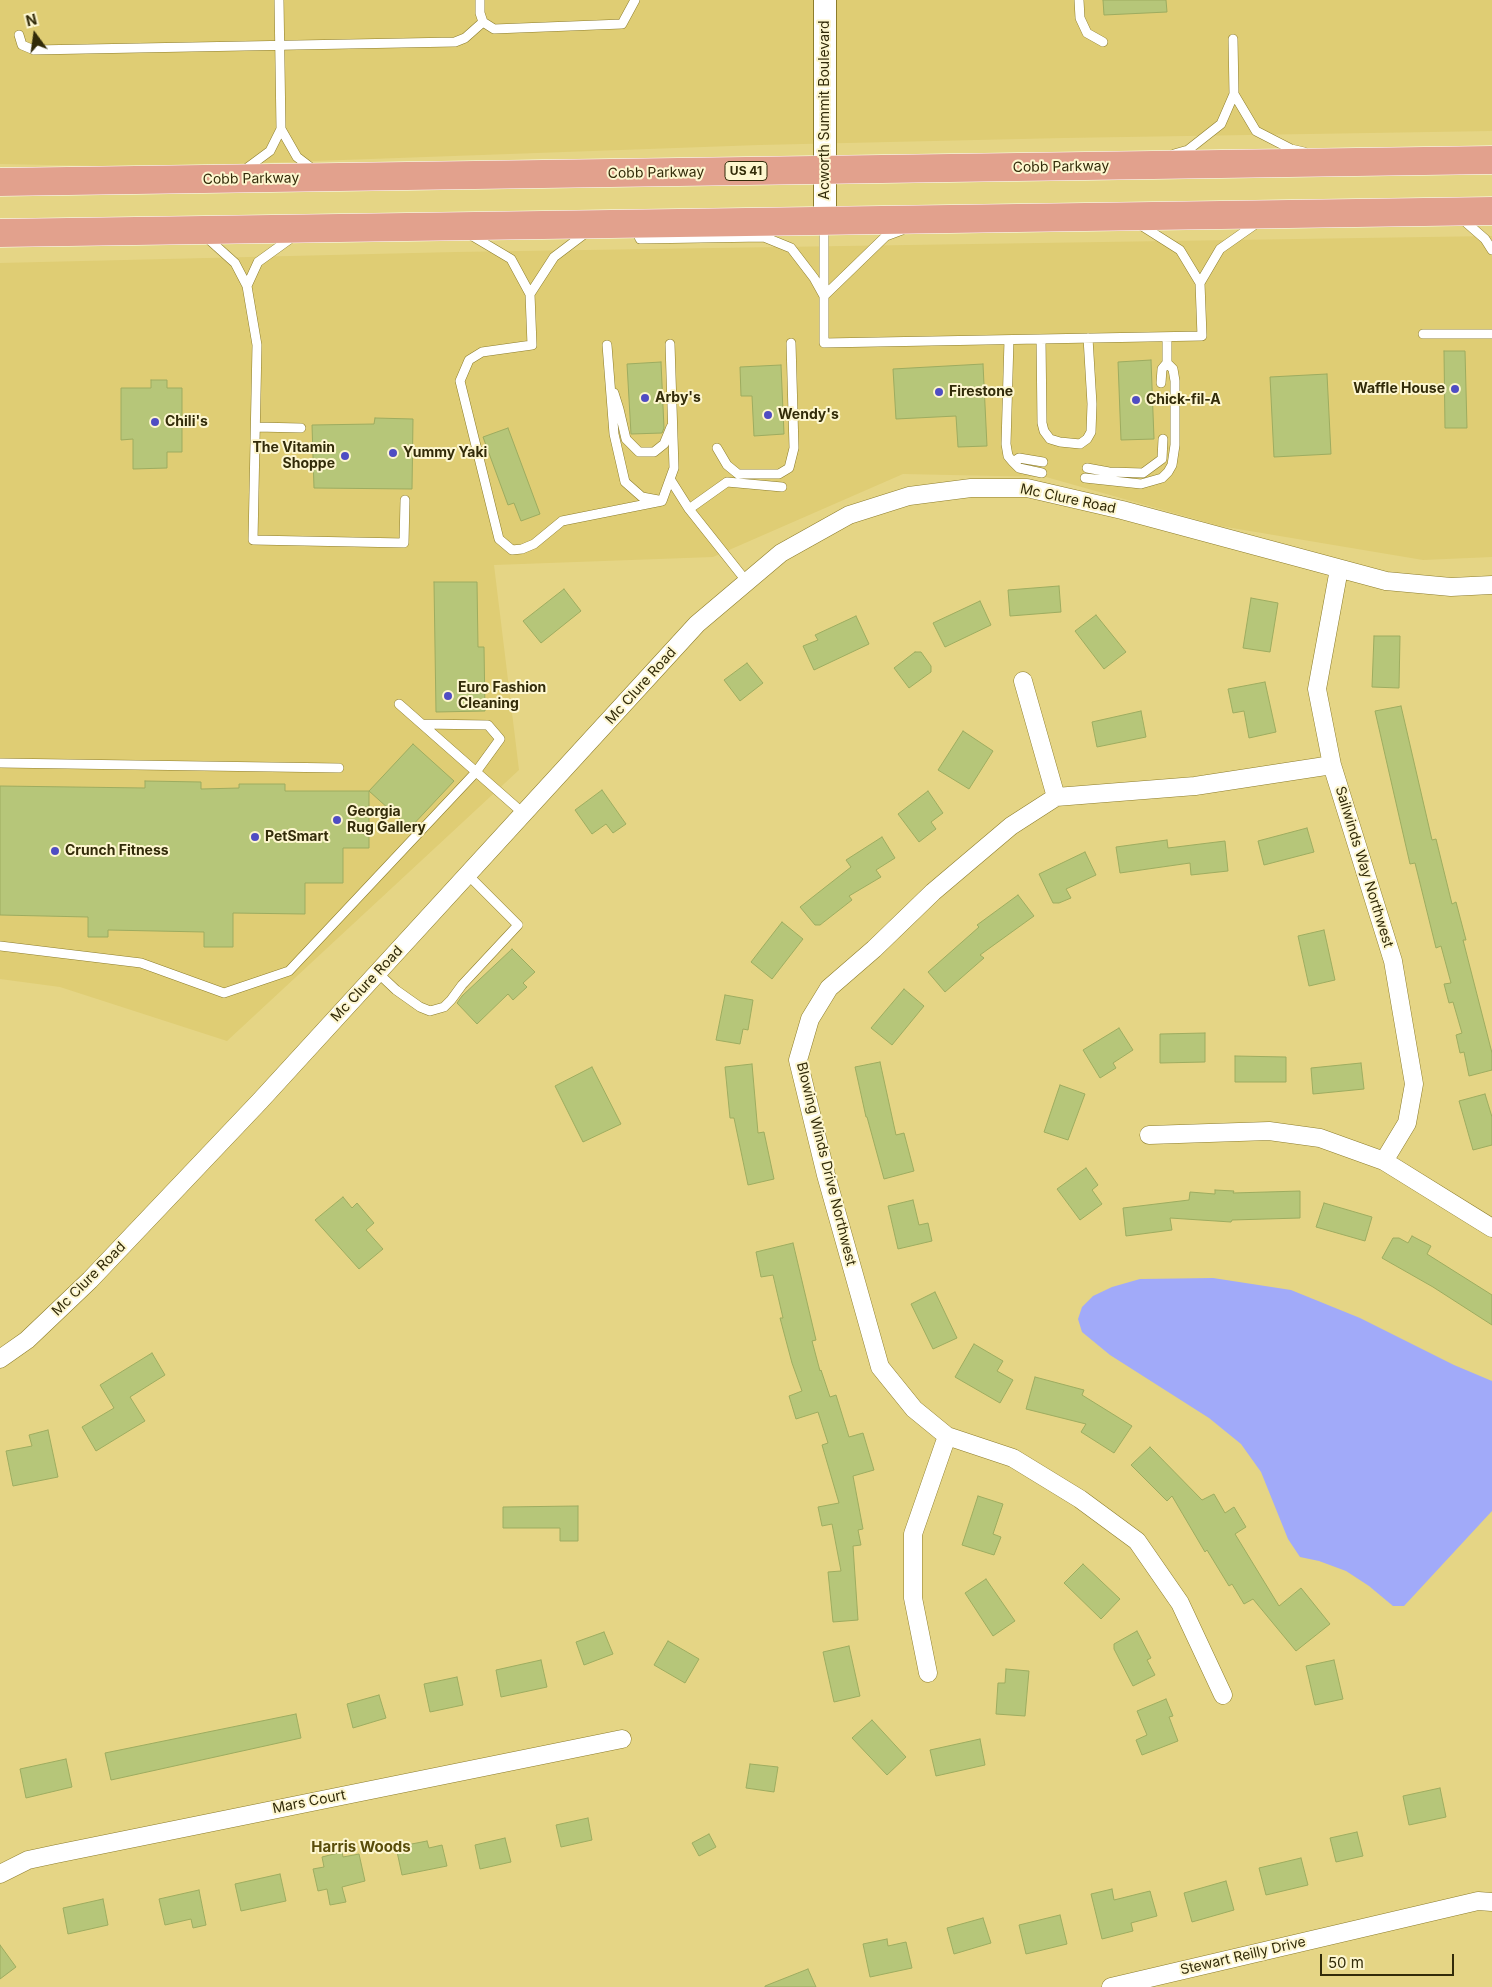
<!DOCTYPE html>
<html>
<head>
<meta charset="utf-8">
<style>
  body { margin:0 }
  #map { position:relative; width:1492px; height:1987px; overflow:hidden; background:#e5d585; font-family:Inter,sans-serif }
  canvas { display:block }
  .north { position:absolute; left:10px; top:10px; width:50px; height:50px; -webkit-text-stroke:4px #fdf6cf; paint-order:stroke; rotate:346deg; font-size:14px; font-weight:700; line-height:20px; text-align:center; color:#322b09 }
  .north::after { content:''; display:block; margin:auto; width:18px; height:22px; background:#322b09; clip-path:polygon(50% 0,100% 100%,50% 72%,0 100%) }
  .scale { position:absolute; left:1320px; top:1954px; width:134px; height:22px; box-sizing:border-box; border:2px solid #322b09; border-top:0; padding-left:6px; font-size:15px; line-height:18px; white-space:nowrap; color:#322b09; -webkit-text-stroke:4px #fdf6cf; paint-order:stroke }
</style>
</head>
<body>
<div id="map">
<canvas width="1492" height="1987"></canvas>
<div class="north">N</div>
<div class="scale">50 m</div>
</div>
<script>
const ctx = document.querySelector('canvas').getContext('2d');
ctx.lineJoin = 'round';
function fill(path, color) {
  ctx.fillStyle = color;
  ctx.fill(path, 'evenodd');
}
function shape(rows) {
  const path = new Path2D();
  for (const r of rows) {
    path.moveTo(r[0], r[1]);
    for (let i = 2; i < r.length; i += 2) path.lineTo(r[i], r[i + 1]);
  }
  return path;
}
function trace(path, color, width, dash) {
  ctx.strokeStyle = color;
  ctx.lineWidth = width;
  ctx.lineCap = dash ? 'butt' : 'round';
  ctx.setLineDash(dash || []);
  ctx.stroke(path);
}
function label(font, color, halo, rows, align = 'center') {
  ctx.font = font + ' Inter,sans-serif';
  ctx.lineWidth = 4;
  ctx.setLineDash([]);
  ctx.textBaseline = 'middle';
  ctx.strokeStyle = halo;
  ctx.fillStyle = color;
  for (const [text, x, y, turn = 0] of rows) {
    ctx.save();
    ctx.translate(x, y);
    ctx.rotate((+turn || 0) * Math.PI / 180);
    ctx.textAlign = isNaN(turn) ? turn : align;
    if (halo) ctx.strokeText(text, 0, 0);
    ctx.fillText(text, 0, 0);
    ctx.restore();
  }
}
fill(shape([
  [0,0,1492,0,1492,131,1064,138,759,145,148,167,0,164],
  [1492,236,1492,557,1423,560,1220,526,1046,477,903,474,713,557,494,565,519,770,227,1041,60,987,0,979,0,263,456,252]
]), '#dfcd74');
fill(shape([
  [1213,1278,1291,1290,1360,1318,1454,1365,1492,1381,1492,1511,1404,1606,1393,1606,1369,1586,1346,1571,1319,1561,1300,1557,1288,1539,1261,1472,1241,1444,1209,1418,1110,1355,1082,1332,1078,1319,1082,1307,1093,1296,1112,1287,1140,1279]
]), '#a1aaf9');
const building = shape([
  [1103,0,1166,0,1167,12,1104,15,1103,0],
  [1444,351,1465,351,1467,428,1445,428,1444,351],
  [1151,360,1154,439,1121,440,1118,362,1151,360],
  [661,362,664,428,662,433,631,434,627,364,661,362],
  [983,364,987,446,958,447,956,416,896,419,893,369,983,364],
  [781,365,784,434,754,436,752,396,741,396,740,367,781,365],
  [1327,374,1331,454,1274,457,1270,377,1327,374],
  [151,380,167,380,167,388,182,388,182,452,167,452,167,468,133,469,133,439,121,440,121,388,151,388,151,380],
  [375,418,413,419,412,489,314,488,312,425,374,424,375,418],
  [508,428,540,514,521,521,514,503,508,505,483,437,508,428],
  [434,582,477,582,478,647,484,647,485,711,436,712,434,582],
  [1059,586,1061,612,1010,616,1008,590,1059,586],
  [564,589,581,611,541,643,523,621,564,589],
  [1251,598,1278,603,1270,652,1243,648,1251,598],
  [980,601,991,625,945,647,933,623,980,601],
  [1096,615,1126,652,1104,669,1075,631,1096,615],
  [856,616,869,644,814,670,803,646,818,640,815,635,856,616],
  [1374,636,1400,636,1399,688,1372,687,1374,636],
  [915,652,921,652,931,666,931,672,909,688,894,668,915,652],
  [747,663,763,683,740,701,724,680,747,663],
  [1265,682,1276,732,1249,738,1244,711,1233,713,1228,689,1265,682],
  [1401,706,1432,840,1436,839,1452,904,1456,902,1466,940,1463,940,1492,1053,1492,1070,1469,1076,1464,1052,1460,1053,1456,1035,1462,1033,1453,1002,1449,1003,1444,984,1451,983,1441,946,1436,948,1415,863,1410,864,1375,711,1401,706],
  [1141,711,1146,737,1097,747,1092,722,1141,711],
  [963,731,993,751,969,789,938,770,963,731],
  [413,744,454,781,410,828,369,791,413,744],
  [145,781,201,782,201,789,239,788,239,784,285,784,285,791,369,791,369,848,343,848,343,883,305,883,305,914,233,913,233,947,204,947,204,932,108,930,108,937,88,937,88,917,0,915,0,786,145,788,145,781],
  [602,790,626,824,613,833,606,824,592,834,575,810,602,790],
  [928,791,943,813,931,822,936,829,919,842,898,814,928,791],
  [1307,828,1314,852,1264,865,1258,841,1307,828],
  [882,837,895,858,876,870,881,877,849,896,852,900,820,925,815,925,800,907,851,867,846,860,882,837],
  [1167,840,1168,848,1225,841,1228,871,1191,875,1190,863,1120,873,1116,847,1167,840],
  [1085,852,1096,875,1066,889,1071,898,1059,903,1053,903,1039,874,1085,852],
  [1018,895,1034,916,980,955,984,958,945,992,928,972,979,927,977,925,1018,895],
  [782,922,803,939,772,979,751,962,782,922],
  [1324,930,1335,980,1309,986,1298,936,1324,930],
  [512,949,535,972,523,983,527,987,513,1000,508,994,477,1024,457,1003,462,996,512,949],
  [904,989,924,1006,892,1045,871,1028,904,989],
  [725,995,753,1000,748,1030,743,1029,740,1044,716,1040,725,995],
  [1119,1028,1133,1050,1113,1063,1116,1068,1100,1078,1083,1050,1119,1028],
  [1205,1033,1205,1062,1160,1063,1160,1034,1205,1033],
  [1235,1056,1286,1057,1286,1082,1235,1082,1235,1056],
  [880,1062,896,1135,904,1133,914,1171,884,1179,867,1117,866,1117,855,1067,880,1062],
  [1361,1063,1364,1089,1313,1094,1311,1068,1361,1063],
  [752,1064,758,1133,764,1132,774,1179,748,1185,734,1118,730,1118,725,1067,752,1064],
  [592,1067,621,1124,583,1142,555,1086,592,1067],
  [1060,1085,1085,1094,1068,1140,1044,1132,1060,1085],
  [1485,1094,1492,1117,1492,1145,1473,1150,1459,1101,1485,1094],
  [1086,1168,1098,1185,1092,1190,1102,1204,1080,1220,1057,1189,1086,1168],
  [1215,1190,1234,1191,1233,1193,1300,1191,1300,1218,1232,1220,1231,1222,1170,1218,1172,1230,1126,1236,1123,1208,1189,1200,1190,1192,1215,1194,1215,1190],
  [343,1197,352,1208,357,1203,374,1223,366,1230,383,1249,359,1269,315,1220,343,1197],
  [913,1200,919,1225,928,1223,932,1241,898,1249,888,1206,913,1200],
  [1324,1203,1372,1217,1365,1241,1316,1227,1324,1203],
  [1412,1236,1431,1246,1427,1254,1492,1295,1492,1325,1433,1287,1382,1258,1393,1238,1399,1238,1408,1243,1412,1236],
  [793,1243,816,1340,812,1341,820,1371,821,1370,830,1397,836,1395,849,1437,863,1433,874,1470,853,1476,863,1529,858,1530,861,1545,853,1546,858,1620,833,1622,828,1572,841,1571,832,1524,822,1526,818,1507,839,1503,822,1445,828,1443,818,1412,796,1419,789,1396,802,1391,792,1363,780,1318,783,1318,773,1275,761,1277,756,1252,793,1243],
  [935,1292,957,1338,933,1349,911,1304,935,1292],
  [974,1344,1003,1361,997,1371,1013,1380,1000,1403,955,1377,974,1344],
  [152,1353,165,1375,130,1397,145,1421,96,1451,82,1427,114,1408,100,1385,152,1353],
  [1035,1377,1084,1390,1082,1395,1132,1426,1114,1453,1081,1432,1086,1424,1026,1409,1035,1377],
  [48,1430,58,1477,13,1486,6,1451,32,1446,29,1435,48,1430],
  [1150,1447,1202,1500,1214,1494,1225,1513,1234,1507,1246,1527,1235,1534,1279,1606,1301,1588,1330,1624,1296,1651,1253,1599,1244,1604,1232,1584,1229,1586,1207,1550,1205,1552,1172,1496,1167,1501,1131,1465,1150,1447],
  [978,1496,1003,1504,993,1534,1001,1537,994,1555,962,1545,978,1496],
  [578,1506,578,1541,560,1541,560,1528,503,1528,503,1507,578,1506],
  [1083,1564,1120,1599,1101,1619,1064,1583,1083,1564],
  [986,1579,1015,1621,993,1636,965,1593,986,1579],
  [1137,1631,1151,1658,1147,1660,1155,1675,1133,1686,1114,1649,1114,1644,1137,1631],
  [604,1632,613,1654,584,1665,576,1642,604,1632],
  [668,1641,699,1659,685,1683,654,1665,668,1641],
  [849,1646,860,1696,834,1702,823,1652,849,1646],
  [541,1660,547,1687,501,1697,496,1670,541,1660],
  [1334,1660,1343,1699,1315,1705,1306,1666,1334,1660],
  [1006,1669,1029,1671,1025,1716,996,1714,998,1683,1005,1683,1006,1669],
  [457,1677,463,1705,430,1712,424,1684,457,1677],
  [379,1695,386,1718,353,1728,347,1704,379,1695],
  [1166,1699,1173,1716,1169,1717,1178,1741,1142,1755,1136,1740,1147,1735,1137,1711,1166,1699],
  [296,1714,301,1738,111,1780,105,1753,296,1714],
  [872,1720,906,1757,887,1775,852,1738,872,1720],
  [980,1739,985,1765,936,1776,930,1750,980,1739],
  [66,1759,72,1787,26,1798,20,1769,66,1759],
  [750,1764,778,1767,774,1792,746,1788,750,1764],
  [1440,1788,1446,1817,1409,1825,1403,1796,1440,1788],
  [588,1818,592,1840,561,1847,556,1825,588,1818],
  [1357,1832,1363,1856,1336,1862,1330,1838,1357,1832],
  [709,1834,716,1847,699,1856,692,1843,709,1834],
  [505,1838,511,1862,480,1869,475,1845,505,1838],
  [427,1841,429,1848,442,1845,447,1866,402,1875,396,1847,427,1841],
  [342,1852,343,1857,359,1854,365,1881,342,1887,346,1902,330,1905,327,1889,318,1891,313,1869,324,1867,322,1857,342,1852],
  [1301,1858,1308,1885,1266,1895,1259,1868,1301,1858],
  [280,1874,286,1901,241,1911,235,1884,280,1874],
  [1226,1881,1234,1910,1192,1922,1184,1893,1226,1881],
  [1112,1889,1114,1900,1150,1891,1157,1916,1131,1923,1133,1931,1102,1939,1091,1894,1112,1889],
  [199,1890,206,1925,193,1928,191,1919,165,1925,159,1899,199,1890],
  [103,1899,108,1925,68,1934,63,1908,103,1899],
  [1060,1915,1067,1944,1026,1954,1019,1925,1060,1915],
  [983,1918,991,1943,954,1954,947,1928,983,1918],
  [887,1939,888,1946,906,1942,912,1968,870,1977,863,1944,887,1939],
  [0,1945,16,1967,0,1979,0,1945],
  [808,1969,816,1987,765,1987,765,1986,808,1969]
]);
fill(building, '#b6c679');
trace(building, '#9dac60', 1);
const service = shape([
  [279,0,281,129],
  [480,0,480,13,483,22,494,29,622,24,635,0],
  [1079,0,1080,18,1087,33,1103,42],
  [19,35,22,45,34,50,455,42,465,38,483,22],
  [1233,39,1234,94],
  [1174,154,1188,150,1221,124,1234,94,1256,131,1291,149,1304,152],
  [243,171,270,151,281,129,297,157,314,170],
  [1461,218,1485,239,1492,250],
  [824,223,824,343,1202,336,1200,283],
  [1139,224,1180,250,1200,283,1220,249,1257,223],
  [635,227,640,239,764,237,791,248,814,278,824,296,886,236,902,230],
  [469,234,511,259,530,294,554,257,587,232],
  [205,236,235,263,247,286,258,262,294,236],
  [247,286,257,345,253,540,404,543,405,500],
  [530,294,532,345,482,352,469,360,460,381,499,539,512,550,522,549,534,544,562,521,662,501,674,468,670,344],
  [1423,334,1492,334],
  [1041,339,1042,423,1044,431,1050,439,1060,442,1080,444,1087,439,1091,432,1092,404,1088,338],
  [1009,340,1006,444,1008,456,1013,462,1019,458,1043,462],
  [607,345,614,434,625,482,642,497,658,500],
  [1161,383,1162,369,1167,363,1167,338],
  [614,393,619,409,626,439,639,452,654,452,664,444,671,427],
  [256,427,301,428],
  [717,448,727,465,738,474,779,474,789,468,794,448,791,343],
  [1013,462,1019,468,1042,473],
  [1087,468,1109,472,1143,473,1162,459,1163,439],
  [1085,478,1141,484,1162,478,1168,472,1172,465,1175,445,1175,381,1173,369,1167,363],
  [670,479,689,509,747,582],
  [689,509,727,482,782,487],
  [399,704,524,814],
  [0,763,339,768],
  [0,946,141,963,224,993,289,971,476,772,500,739,488,725,422,724],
  [378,973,396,990,420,1007,430,1011,444,1007,451,1000,462,985,518,925,468,875]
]);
const minor = shape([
  [1339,569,1317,689,1332,765,1393,961,1414,1084,1407,1123,1384,1161],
  [1023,681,1056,797],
  [1149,1135,1269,1131,1320,1138,1384,1161,1492,1228],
  [0,1359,27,1340,90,1280,260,1101,697,624,781,553,849,515,909,496,971,488,1027,488,1122,510,1386,581,1451,587,1492,585],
  [928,1673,913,1598,913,1534,947,1436],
  [1223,1695,1180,1603,1137,1541,1080,1499,1013,1458,947,1436,914,1409,880,1367,826,1175,798,1060,810,1019,829,988,874,949,933,892,1011,826,1056,797,1195,786,1332,765],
  [0,1874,28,1860,56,1854,622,1739],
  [1111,1987,1478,1901,1492,1902]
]);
const tertiary = shape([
  [825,221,825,0]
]);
const primary = shape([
  [0,182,1492,160],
  [0,233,1492,211]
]);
trace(service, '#8d7d2b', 10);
trace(minor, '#8d7d2b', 19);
trace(tertiary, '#8d7d2b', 24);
trace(primary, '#fff', 29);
trace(service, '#fff', 9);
trace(minor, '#fff', 18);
trace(tertiary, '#fff', 22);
trace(primary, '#e2a18d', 28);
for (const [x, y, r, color] of [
  [1455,389,5,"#4f4dc3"],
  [939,392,5,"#4f4dc3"],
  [645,398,5,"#4f4dc3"],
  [1136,400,5,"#4f4dc3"],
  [768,415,5,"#4f4dc3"],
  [155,422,5,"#4f4dc3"],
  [393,453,5,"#4f4dc3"],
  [345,456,5,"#4f4dc3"],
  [448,696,5,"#4f4dc3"],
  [337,820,5,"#4f4dc3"],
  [255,837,5,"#4f4dc3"],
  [55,851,5,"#4f4dc3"]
]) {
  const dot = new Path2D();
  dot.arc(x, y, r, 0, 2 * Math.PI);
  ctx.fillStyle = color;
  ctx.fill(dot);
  trace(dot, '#fdf6cf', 2);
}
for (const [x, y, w] of [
  [746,171,42]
]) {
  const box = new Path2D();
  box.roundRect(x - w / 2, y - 9.5, w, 19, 4);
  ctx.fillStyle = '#fdf6cf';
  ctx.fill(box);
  trace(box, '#322b09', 1);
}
label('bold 12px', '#322b09', null, [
  ["US 41",746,171]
]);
label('14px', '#322b09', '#fdf6cf', [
  ["Acworth Summit Boulevard",825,110,-90],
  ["Cobb Parkway",1061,167,-1],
  ["Cobb Parkway",656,173,-1],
  ["Cobb Parkway",251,179,-1],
  ["Mc Clure Road",1068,499,12],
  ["Mc Clure Road",641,686,-48],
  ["Sailwinds Way Northwest",1364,867,73],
  ["Mc Clure Road",367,984,-47],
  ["Blowing Winds Drive Northwest",826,1164,76],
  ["Mc Clure Road",89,1279,-45],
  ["Mars Court",309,1802,-11],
  ["Stewart Reilly Drive",1243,1956,-13]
]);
label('bold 14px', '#322b09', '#fdf6cf', [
  ["Waffle House",1445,389,"right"],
  ["Firestone",949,392],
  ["Arby's",655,398],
  ["Chick-fil-A",1146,400],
  ["Wendy's",778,415],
  ["Chili's",165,422],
  ["The Vitamin",335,448,"right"],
  ["Shoppe",335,464,"right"],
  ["Yummy Yaki",403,453],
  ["Euro Fashion",458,688],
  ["Cleaning",458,704],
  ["Georgia",347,812],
  ["Rug Gallery",347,828],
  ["PetSmart",265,837],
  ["Crunch Fitness",65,851]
], 'left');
label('bold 15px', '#594d0a', '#fdf6cf', [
  ["Harris Woods",361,1847]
]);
</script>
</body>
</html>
